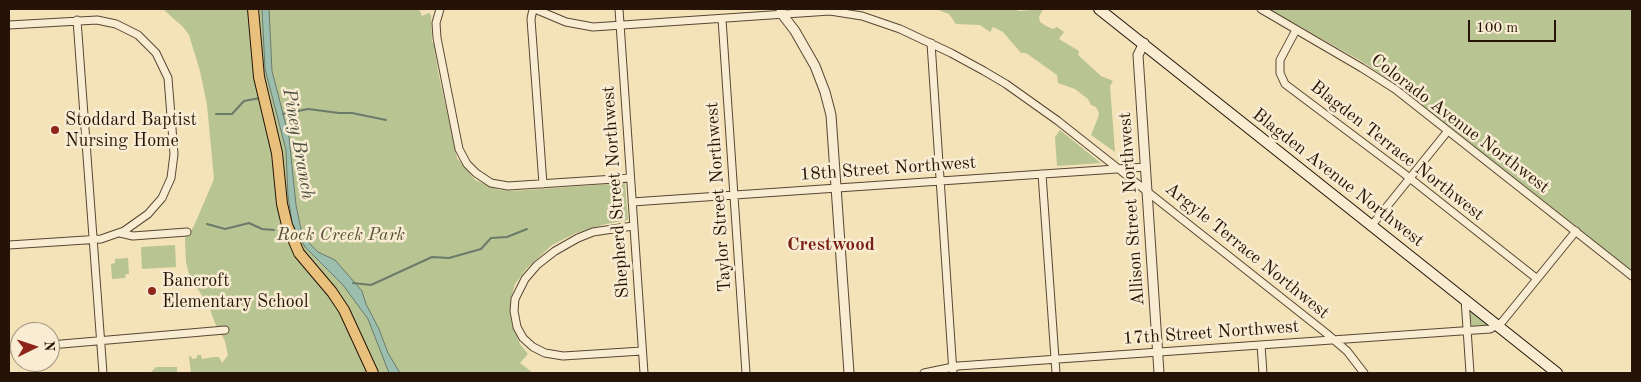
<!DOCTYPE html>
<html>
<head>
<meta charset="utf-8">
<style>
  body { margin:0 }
  #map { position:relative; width:1641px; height:382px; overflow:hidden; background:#f4e2b9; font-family:"Old Standard TT",serif }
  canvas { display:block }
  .frame { position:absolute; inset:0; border:10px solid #241306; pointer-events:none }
  .north { position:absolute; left:10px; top:322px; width:50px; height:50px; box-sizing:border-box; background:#f8ecd2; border:1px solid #a39580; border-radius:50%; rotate:86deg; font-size:14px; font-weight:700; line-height:20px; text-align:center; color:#241306 }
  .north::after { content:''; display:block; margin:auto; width:18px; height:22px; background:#8f2418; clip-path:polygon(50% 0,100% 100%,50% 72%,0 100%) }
  .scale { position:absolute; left:1468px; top:20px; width:88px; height:22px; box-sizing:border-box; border:2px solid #241306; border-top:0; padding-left:6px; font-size:15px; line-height:18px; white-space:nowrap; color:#241306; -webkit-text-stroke:4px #f8ecd2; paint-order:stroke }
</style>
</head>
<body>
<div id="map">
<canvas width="1641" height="382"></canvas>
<div class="frame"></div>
<div class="north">N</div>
<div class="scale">100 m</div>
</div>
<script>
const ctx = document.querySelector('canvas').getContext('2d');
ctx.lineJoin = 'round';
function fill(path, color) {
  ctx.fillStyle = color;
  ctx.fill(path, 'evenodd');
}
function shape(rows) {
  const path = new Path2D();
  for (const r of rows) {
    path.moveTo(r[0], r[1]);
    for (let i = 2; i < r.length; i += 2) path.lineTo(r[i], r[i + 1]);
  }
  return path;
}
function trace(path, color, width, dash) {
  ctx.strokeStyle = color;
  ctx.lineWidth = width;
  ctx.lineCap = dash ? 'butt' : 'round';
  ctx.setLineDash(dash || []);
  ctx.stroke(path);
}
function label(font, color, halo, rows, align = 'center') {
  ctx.font = font + ' "Old Standard TT",serif';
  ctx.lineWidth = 5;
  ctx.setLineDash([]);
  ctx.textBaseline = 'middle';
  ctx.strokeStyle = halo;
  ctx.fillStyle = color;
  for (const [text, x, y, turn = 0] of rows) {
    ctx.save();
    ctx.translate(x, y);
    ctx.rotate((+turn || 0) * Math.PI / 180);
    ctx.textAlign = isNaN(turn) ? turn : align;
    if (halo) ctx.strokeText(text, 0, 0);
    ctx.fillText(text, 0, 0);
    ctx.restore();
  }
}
fill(shape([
  [163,9,419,9,422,16,429,13,431,15,432,42,434,43,438,71,457,158,475,180,499,190,512,191,625,183,628,220,606,224,576,233,552,245,527,268,515,284,510,302,511,321,520,344,528,354,520,363,533,373,191,373,189,357,191,356,192,359,197,358,197,355,201,355,202,359,214,357,219,357,222,363,228,355,225,341,215,323,208,304,197,288,189,274,186,262,185,238,194,226,214,179,207,105,200,71,189,35,183,27],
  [936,9,1014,9,1019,11,1043,9,1039,17,1040,22,1046,26,1053,29,1057,27,1064,32,1059,39,1079,51,1078,55,1101,76,1113,81,1110,86,1115,152,1091,135,1098,118,1099,113,1096,107,1091,105,1088,99,1075,89,1058,83,1057,75,1026,53,1021,53,1003,32,993,27,990,32,980,25,956,24,949,14],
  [1269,9,1632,9,1632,273,1572,223,1398,86,1361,61],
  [1060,130,1097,160,1101,163,1057,166,1055,137],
  [175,245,176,267,142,269,141,247],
  [128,258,129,274,126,274,125,278,112,279,111,264,115,263,115,259],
  [1472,312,1486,323,1486,325,1472,326,1469,314],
  [156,367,177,367,177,373,150,373]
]), '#b8c492');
const water = shape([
  [262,9,269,9,272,71,289,137,296,205,301,229,308,242,318,252,335,260,362,291,366,304,379,329,388,353,400,373,389,373,368,319,343,285,305,247,292,223,288,196,286,150,265,69,262,9]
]);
fill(water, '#9cbeae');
trace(water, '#6c7a6b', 1);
trace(shape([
  [216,114,232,114,244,101,260,98],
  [283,114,308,109,339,113,352,113,386,120],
  [207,224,225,229,249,223,262,229,274,230],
  [353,283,371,285,432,257,449,258,481,249,491,238,507,237,527,229]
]), '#6c7a6b', 2);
const minor = shape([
  [440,9,436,23,437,38,459,149,467,164,476,173,491,183,508,186,630,178],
  [533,9,531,19,543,184],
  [535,9,566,22,593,27,830,11,862,16,900,29,951,53,984,71,1006,84,1058,121,1326,333,1347,351,1364,373],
  [619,9,644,373],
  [1261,9,1362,68,1395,89,1632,276],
  [722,19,746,373],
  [77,20,103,373],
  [9,25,97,20,116,24,138,35,156,53,168,78,174,154,171,178,162,198,148,214,124,231,101,239,9,245],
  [1296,30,1280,60,1280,73,1285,84,1402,172,1536,278],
  [931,43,953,373],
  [1042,174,1056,373],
  [632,202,1146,167],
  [1372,225,1447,132],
  [633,226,593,232,578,238,555,251,537,265,525,279,515,299,514,311,517,327,523,338,533,347,545,353,563,356,642,351],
  [120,233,133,236,187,232],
  [1465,299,1470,373],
  [50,345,225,330],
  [1261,345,1263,373],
  [9,348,20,347],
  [924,373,958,366,1490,329,1502,322,1576,231]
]);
const tertiary = shape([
  [781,9,782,14,795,31,815,66,825,92,831,115,849,373],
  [1144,43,1138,55,1159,373]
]);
const secondary = shape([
  [1099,9,1557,373]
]);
const primary = shape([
  [253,9,259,77,277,153,282,204,287,225,299,253,332,292,344,310,373,373]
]);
trace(minor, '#584733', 9);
trace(tertiary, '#584733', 11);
trace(secondary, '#241306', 12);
trace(primary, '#241306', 12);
trace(minor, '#f8ecd2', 7);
trace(tertiary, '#f8ecd2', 9);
trace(secondary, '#f8ecd2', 10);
trace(primary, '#eac17c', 10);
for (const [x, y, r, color] of [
  [55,130,5,"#8f2418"],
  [152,291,5,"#8f2418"]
]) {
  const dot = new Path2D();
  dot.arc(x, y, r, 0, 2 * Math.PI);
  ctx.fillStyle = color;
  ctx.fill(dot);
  trace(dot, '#f8ecd2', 2);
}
label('18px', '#241306', '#f8ecd2', [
  ["Stoddard Baptist",65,120],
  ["Nursing Home",65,141],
  ["Bancroft",162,281],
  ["Elementary School",162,302]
], 'left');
label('18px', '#241306', '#f8ecd2', [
  ["Colorado Avenue Northwest",1460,124,37],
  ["Blagden Terrace Northwest",1397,151,38],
  ["18th Street Northwest",888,169,-4],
  ["Blagden Avenue Northwest",1338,178,38],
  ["Shepherd Street Northwest",616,192,-94],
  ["Taylor Street Northwest",719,197,-94],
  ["Allison Street Northwest",1132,209,-94],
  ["Argyle Terrace Northwest",1247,251,39],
  ["17th Street Northwest",1211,333,-4]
]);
label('italic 18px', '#585137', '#f8ecd2', [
  ["Rock Creek Park",341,235]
]);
label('italic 19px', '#4e4f41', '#f8ecd2', [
  ["Piney Branch",298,144,80]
]);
label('bold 19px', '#7a1f14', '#f8ecd2', [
  ["Crestwood",831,245]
]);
</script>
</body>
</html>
